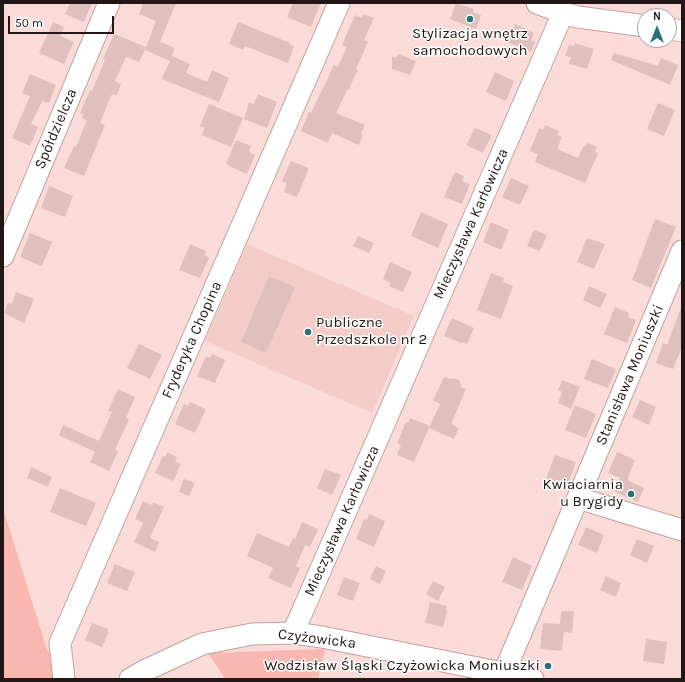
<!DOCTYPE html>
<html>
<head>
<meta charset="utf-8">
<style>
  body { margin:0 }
  #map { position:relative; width:685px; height:682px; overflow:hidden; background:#fbdbd7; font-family:Karla,sans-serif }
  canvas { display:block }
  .frame { position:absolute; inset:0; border:4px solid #221716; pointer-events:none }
  .north { position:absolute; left:637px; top:8px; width:40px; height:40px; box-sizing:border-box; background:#fff; border:1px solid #a7a2a2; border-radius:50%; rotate:0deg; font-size:11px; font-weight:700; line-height:16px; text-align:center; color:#221716 }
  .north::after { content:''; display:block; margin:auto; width:14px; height:18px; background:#277079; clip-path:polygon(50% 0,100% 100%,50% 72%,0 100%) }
  .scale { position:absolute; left:8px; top:16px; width:106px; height:18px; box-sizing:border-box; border:2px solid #221716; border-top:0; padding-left:5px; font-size:12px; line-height:14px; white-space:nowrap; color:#221716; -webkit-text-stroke:3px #fff; paint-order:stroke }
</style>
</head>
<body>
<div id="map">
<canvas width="685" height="682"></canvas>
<div class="frame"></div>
<div class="north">N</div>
<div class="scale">50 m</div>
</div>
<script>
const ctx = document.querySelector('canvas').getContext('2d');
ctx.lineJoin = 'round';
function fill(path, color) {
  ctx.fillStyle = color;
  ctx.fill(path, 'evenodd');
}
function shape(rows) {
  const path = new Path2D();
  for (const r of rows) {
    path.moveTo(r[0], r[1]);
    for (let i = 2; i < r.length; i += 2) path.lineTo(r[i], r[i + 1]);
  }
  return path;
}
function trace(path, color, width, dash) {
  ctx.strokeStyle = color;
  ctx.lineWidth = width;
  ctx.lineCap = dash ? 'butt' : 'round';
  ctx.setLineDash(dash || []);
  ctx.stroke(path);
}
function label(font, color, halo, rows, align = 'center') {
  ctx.font = font + ' Karla,sans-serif';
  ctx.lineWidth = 3;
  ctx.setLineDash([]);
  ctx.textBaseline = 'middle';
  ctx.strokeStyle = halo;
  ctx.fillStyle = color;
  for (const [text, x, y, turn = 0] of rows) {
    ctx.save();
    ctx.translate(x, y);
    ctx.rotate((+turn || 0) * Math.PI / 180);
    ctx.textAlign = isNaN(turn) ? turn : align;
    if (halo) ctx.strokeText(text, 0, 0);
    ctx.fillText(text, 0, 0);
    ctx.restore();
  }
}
fill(shape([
  [247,244,414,316,372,413,205,341]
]), '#f4ccc7');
fill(shape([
  [3,508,47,650,55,659,57,679,3,679],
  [325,649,318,679,225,679,208,653]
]), '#f8b8b1');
fill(shape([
  [70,3,92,3,84,22,65,14],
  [143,3,176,3,160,42,175,48,170,61,145,50,156,21,139,14],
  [293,3,321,3,311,27,287,17],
  [456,3,474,9,473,12,481,15,476,29,450,19],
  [363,14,374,18,364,40,368,42,356,69,358,70,351,84,349,90,347,90,336,113,365,125,361,134,363,135,359,145,332,133,328,143,301,131,309,112,311,113,334,65,338,67,347,47,342,45,355,15,361,18],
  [53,22,64,27,60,36,74,42,64,64,39,53],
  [238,22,290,43,289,44,294,46,288,63,245,46,243,50,229,44],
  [515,24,534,33,531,40,535,42,531,52,507,42],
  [114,34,146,47,139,62,126,57,115,81,121,84,117,95,112,94,106,108,100,123,105,125,84,176,64,168,74,146,76,147,87,120,82,118,84,114,80,113,90,90,92,91,105,60,103,59],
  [575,43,594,49,587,69,569,64,571,57,565,56,569,45,574,46],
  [614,53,658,66,661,58,678,65,670,85,611,60],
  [398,54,416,61,410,75,392,69,392,57,396,58],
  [172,56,190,64,186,73,207,82,212,70,229,78,219,102,162,79],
  [495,72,514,81,506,101,486,92],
  [30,74,56,85,49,103,42,101,31,124,38,127,30,146,12,138,30,96,22,93],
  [258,94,277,102,267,128,244,119,249,102,254,104],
  [658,103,675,110,664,136,647,129],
  [209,104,243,118,231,147,202,135,205,128,200,126],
  [545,125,559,131,557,135,562,137,557,149,578,158,583,147,585,147,587,143,597,147,595,152,598,153,585,183,535,162,538,154,530,151,539,128,543,130],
  [475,128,492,135,483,153,466,145],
  [236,140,251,146,249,152,255,155,247,174,229,166,229,165,226,164],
  [291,161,309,168,297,197,284,192,287,183,282,181],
  [455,172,464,176,462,181,470,184,462,204,444,197],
  [511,178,529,186,520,205,502,197],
  [49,186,73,196,65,217,41,208],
  [421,212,448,224,438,248,411,236],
  [655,219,676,227,651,288,632,280],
  [491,222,509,230,501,250,483,242],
  [534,230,547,235,540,251,527,246],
  [30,233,52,242,42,266,20,257],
  [358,236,374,243,369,253,353,246],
  [587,238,605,244,594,269,577,262],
  [190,244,206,251,204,255,209,258,200,278,179,270],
  [390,262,412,272,403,292,389,286,391,283,383,279],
  [491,273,504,278,503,282,513,286,501,319,477,310],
  [269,276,295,287,266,353,241,342],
  [589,286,607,294,600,308,583,300],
  [16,292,34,299,24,323,7,315,7,314,4,313,8,303,12,304],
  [615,307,629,313,628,317,636,320,627,343,604,334],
  [681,308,682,347,673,369,656,363,663,343,667,345],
  [452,318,474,328,467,344,462,342,461,343,444,336],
  [139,344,162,355,150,379,127,368],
  [212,354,225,360,215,383,197,376,206,356,210,358],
  [592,359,616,369,608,388,584,379],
  [444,377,450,379,454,378,459,380,462,388,466,389,451,424,459,428,454,439,429,428,414,462,397,455,401,445,397,443,406,422,408,423,410,418,430,426,440,404,433,401],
  [562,380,580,387,571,409,558,403,562,392,558,390],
  [118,389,135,397,126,418,129,419,115,450,118,451,109,471,90,462,95,452,59,435,63,425,99,441,112,412,108,411],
  [640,400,656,407,649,425,632,417],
  [190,402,206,409,195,433,175,424,184,404,188,406],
  [575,405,596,414,586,438,565,430],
  [167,452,177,457,175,461,181,464,173,481,155,473,163,456,165,457],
  [617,452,635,460,627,480,644,488,638,502,615,492,620,478,623,479,608,473],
  [555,455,576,462,567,487,546,479],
  [31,467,52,477,48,487,27,478],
  [325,469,341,475,332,495,317,488],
  [184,479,195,483,189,496,179,492],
  [60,488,96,503,86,526,50,512],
  [143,501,152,505,153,502,164,507,150,538,159,542,155,552,134,542,143,523,135,519],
  [369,514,385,521,374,547,356,539,364,519,367,520],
  [302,522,318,529,310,547,305,545,296,566,300,568,291,588,268,578,273,568,247,556,257,533,289,547,293,538,295,539],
  [586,527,604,535,597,553,578,545],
  [637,539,654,546,647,563,630,555],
  [513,557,532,566,522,590,502,582],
  [115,564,135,572,127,591,107,583],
  [376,566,386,571,380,584,370,579],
  [606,576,621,583,616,597,600,590],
  [344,577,360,583,353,601,337,595],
  [433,581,445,587,438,601,426,594],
  [430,602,447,606,446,610,447,611,443,627,425,623],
  [561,611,574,611,572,633,564,632,562,651,540,649,543,623,560,624],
  [92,623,108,629,107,631,109,632,102,647,85,640],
  [646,639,667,642,664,664,643,661]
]), '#dfc0bc');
const minor = shape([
  [537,3,563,13,578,17,645,26],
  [669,29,682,31],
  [3,256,109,3],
  [578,498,682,530],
  [293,633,563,13],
  [504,673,682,251],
  [64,679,60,643,339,3],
  [130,679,144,671,202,644,252,634,293,633,322,637,533,679]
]);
trace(minor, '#c0a19e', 23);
trace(minor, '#fff', 21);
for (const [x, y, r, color] of [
  [470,19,4,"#277079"],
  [308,332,4,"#277079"],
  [631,494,4,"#277079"],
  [548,666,4,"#277079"]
]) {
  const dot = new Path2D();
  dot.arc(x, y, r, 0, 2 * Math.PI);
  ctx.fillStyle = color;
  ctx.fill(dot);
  trace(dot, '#fff', 1.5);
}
label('15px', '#221716', '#fff', [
  ["Stylizacja wnętrz",470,34,"center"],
  ["samochodowych",470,51,"center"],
  ["Publiczne",316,323,"left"],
  ["Przedszkole nr 2",316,340,"left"],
  ["Kwiaciarnia",623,485],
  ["u Brygidy",623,502],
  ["Wodzisław Śląski Czyżowicka Moniuszki",540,666]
], 'right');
label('15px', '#221716', '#fff', [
  ["Spółdzielcza",56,129,-67],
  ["Mieczysława Karłowicza",471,224,-66],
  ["Fryderyka Chopina",192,340,-66],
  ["Stanisława Moniuszki",630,375,-67],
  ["Mieczysława Karłowicza",342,521,-66],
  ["Czyżowicka",317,639,7]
]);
</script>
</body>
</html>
